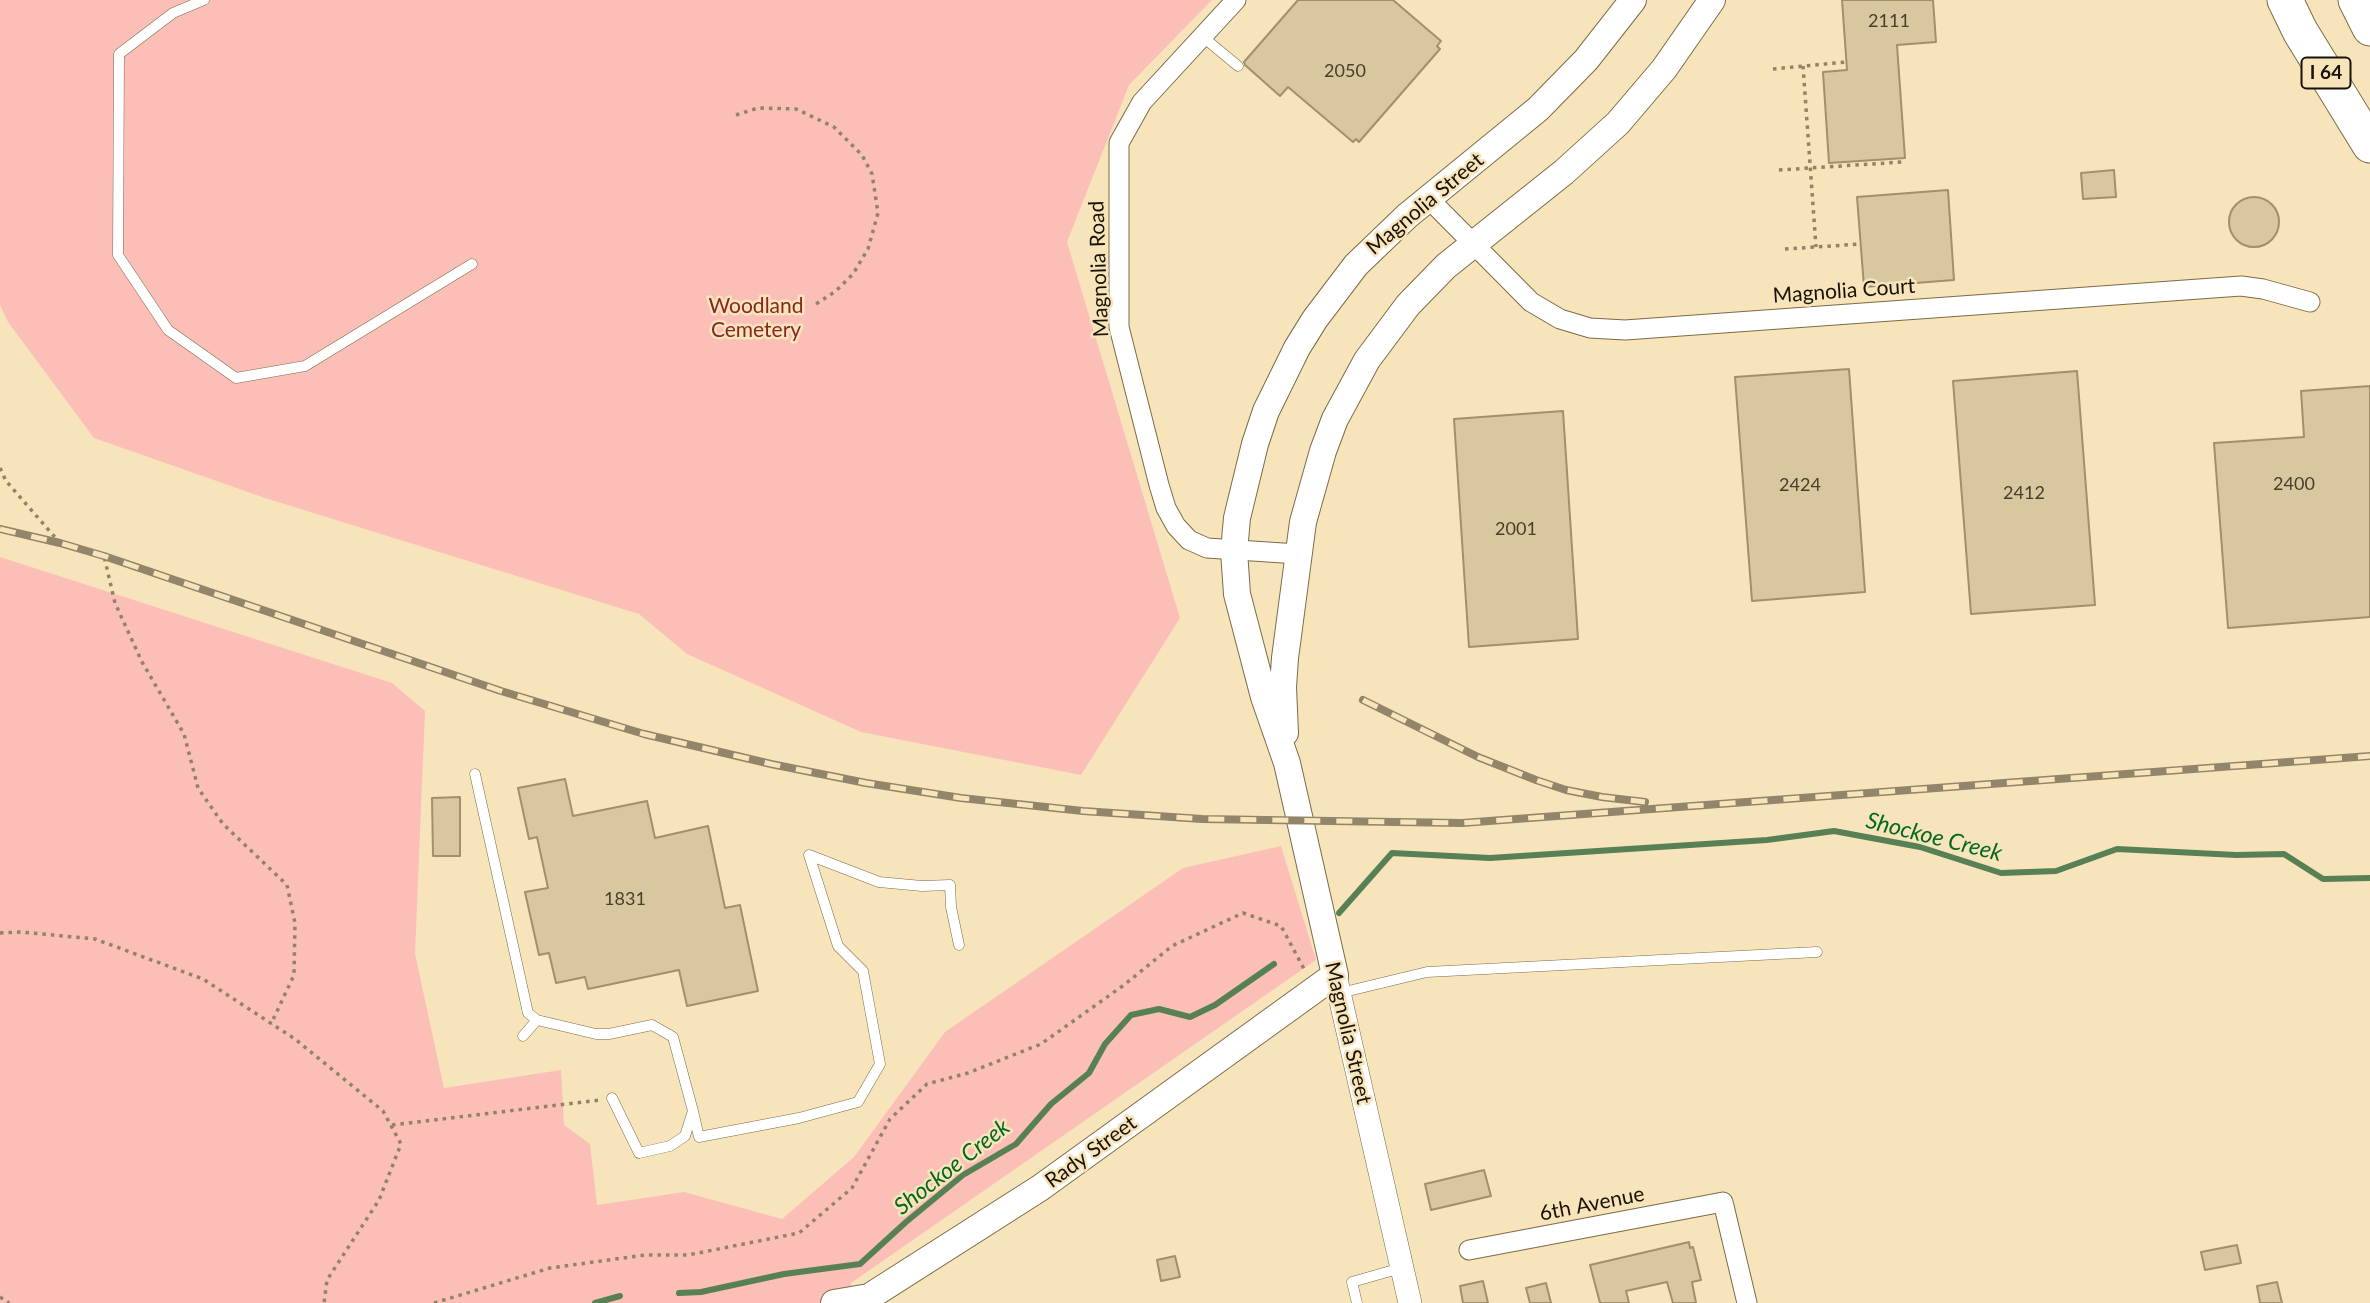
<!DOCTYPE html>
<html>
<head>
<meta charset="utf-8">
<style>
  body { margin:0 }
  canvas { display:block; background:#f7e4bb }
</style>
</head>
<body>
<canvas width="2370" height="1303"></canvas>
<script>
const ctx = document.querySelector('canvas').getContext('2d');
ctx.lineJoin = 'round';
function fill(path, color) {
  ctx.fillStyle = color;
  ctx.fill(path, 'evenodd');
}
function shape(rows) {
  const path = new Path2D();
  for (const r of rows) {
    if (r.length === 3) {
      path.moveTo(r[0] + r[2], r[1]);
      path.arc(r[0], r[1], r[2], 0, 2 * Math.PI);
      continue;
    }
    path.moveTo(r[0], r[1]);
    for (let i = 2; i < r.length; i += 2) path.lineTo(r[i], r[i + 1]);
  }
  return path;
}
function trace(path, color, width, dash) {
  ctx.strokeStyle = color;
  ctx.lineWidth = width;
  ctx.lineCap = dash ? 'butt' : 'round';
  ctx.setLineDash(dash || []);
  ctx.stroke(path);
}
function label(font, color, halo, rows, align = 'center') {
  ctx.font = font + ' Lato,sans-serif';
  ctx.lineWidth = 5;
  ctx.setLineDash([]);
  ctx.textBaseline = 'middle';
  ctx.strokeStyle = halo;
  ctx.fillStyle = color;
  for (const [text, x, y, turn = 0] of rows) {
    ctx.save();
    ctx.translate(x, y);
    ctx.rotate((+turn || 0) * Math.PI / 180);
    ctx.textAlign = isNaN(turn) ? turn : align;
    if (halo) ctx.strokeText(text, 0, 0);
    ctx.fillText(text, 0, 0);
    ctx.restore();
  }
}
fill(shape([
  [0,0,1212,0,1129,85,1067,242,1180,618,1081,775,861,732,687,654,639,614,265,498,94,438,8,322,0,305],
  [0,557,392,683,425,711,415,954,444,1088,561,1070,564,1125,590,1144,597,1205,684,1192,782,1219,854,1157,945,1032,1183,868,1281,846,1316,960,851,1283,853,1303,0,1303]
]), '#fbbfb8');
trace(shape([
  [1339,913,1392,853,1490,858,1767,840,1834,831,1920,847,2001,873,2056,871,2117,849,2236,855,2284,854,2323,879,2370,878],
  [679,1293,701,1292,784,1274,860,1264,906,1222,963,1175,1016,1144,1051,1104,1089,1073,1105,1044,1131,1015,1159,1009,1190,1017,1215,1005,1274,964],
  [595,1303,620,1296]
]), '#578155', 6);
const building = shape([
  [1298,0,1393,0,1441,41,1437,46,1440,49,1359,142,1356,139,1353,142,1288,87,1280,96,1245,65,1244,62,1298,0],
  [1842,0,1933,0,1936,42,1897,45,1905,158,1829,163,1823,72,1847,70,1842,0],
  [2114,170,2116,197,2083,199,2081,173,2114,170],
  [1948,190,1954,280,1864,287,1857,197,1948,190],
  [2254,222,25],
  [1849,369,1865,592,1752,601,1735,377,1849,369],
  [2077,371,2095,605,1971,614,1953,381,2077,371],
  [2370,386,2370,617,2228,628,2214,443,2304,437,2301,391,2370,386],
  [1563,411,1578,639,1469,647,1454,419,1563,411],
  [565,779,573,816,647,801,655,838,708,826,725,908,740,905,758,991,687,1006,679,970,588,989,585,977,556,983,549,953,539,955,525,892,548,888,537,837,529,839,518,788,565,779],
  [460,797,460,856,433,856,432,798,460,797],
  [1484,1170,1491,1196,1431,1210,1425,1184,1484,1170],
  [1689,1242,1690,1248,1693,1247,1701,1280,1692,1282,1696,1303,1673,1303,1667,1282,1626,1291,1629,1303,1600,1303,1590,1265,1689,1242],
  [2237,1245,2241,1263,2205,1270,2201,1252,2237,1245],
  [1175,1256,1180,1277,1161,1281,1157,1260,1175,1256],
  [1483,1281,1488,1303,1463,1303,1460,1286,1483,1281],
  [2277,1282,2282,1303,2260,1303,2257,1286,2277,1282],
  [1546,1283,1551,1303,1530,1303,1526,1288,1546,1283]
]);
fill(building, '#d9c79f');
trace(building, '#a2906a', 2);
const service = shape([
  [204,0,173,13,119,54,118,255,168,330,236,378,305,366,472,264],
  [1203,37,1238,66],
  [475,774,528,1013,537,1020,596,1034,609,1034,652,1025,673,1037,693,1111,685,1136,670,1146,639,1153,612,1098],
  [1340,993,1427,972,1817,952],
  [523,1036,537,1020],
  [693,1111,699,1137,799,1118,858,1102,880,1064,863,971,838,946,809,855,879,882,922,886,950,885,951,907,959,945],
  [1357,1303,1352,1282,1401,1268]
]);
const minor = shape([
  [1236,0,1142,102,1119,143,1119,327,1159,485,1166,508,1176,526,1189,540,1207,548,1298,554],
  [1428,198,1531,302,1560,319,1590,328,1625,330,2241,286,2263,289,2310,302],
  [1469,1250,1723,1202,1747,1303]
]);
const tertiary = shape([
  [1335,975,1410,1303]
]);
const secondary = shape([
  [1285,733,1283,687,1285,658,1303,522,1323,451,1335,419,1367,360,1408,305,1446,266,1564,172,1618,123,1664,69,1712,0],
  [834,1303,869,1297,1040,1188,1335,975,1287,763,1264,697,1237,594,1234,551,1237,518,1255,444,1266,411,1297,348,1315,319,1356,265,1407,216,1538,109,1586,60,1633,0]
]);
const motorway = shape([
  [2285,0,2300,31,2370,145],
  [2356,0,2370,28]
]);
trace(service, '#7c6b46', 11);
trace(minor, '#7c6b46', 21);
trace(tertiary, '#7c6b46', 24);
trace(secondary, '#7c6b46', 28);
trace(motorway, '#7c6b46', 37);
trace(shape([
  [1803,66,1816,247],
  [1773,69,1846,62],
  [736,115,758,108,796,109,834,127,862,155,872,174,878,213,868,249,853,274,836,291,813,306],
  [1779,170,1902,162],
  [1785,249,1861,244],
  [0,468,6,481,60,543,104,556,115,603,142,662,184,734,198,788,223,824,287,885,295,923,294,975,271,1024],
  [0,933,21,932,95,939,203,979,295,1039,383,1111,401,1144,379,1200,327,1280,324,1303],
  [392,1125,600,1100],
  [0,1297,9,1303],
  [434,1303,550,1268,645,1255,688,1255,799,1233,852,1188,890,1119,927,1084,968,1073,1041,1044,1124,985,1172,946,1243,913,1281,926,1304,969]
]), '#908366', 3.5, [3.5, 5]);
trace(service, '#fff', 10);
trace(minor, '#fff', 19);
trace(tertiary, '#fff', 23);
trace(secondary, '#fff', 26);
trace(motorway, '#fff', 35);
const rail = shape([
  [0,529,60,543,104,556,501,691,644,734,771,764,866,783,961,798,1083,811,1202,819,1462,823,2370,756],
  [1363,700,1478,757,1536,780,1566,790,1602,797,1645,802]
]);
trace(rail, '#938569', 8);
trace(rail, '#f7e4bb', 5, [16]);
label('18px', '#49402c', null, [
  ["2111",1889,21],
  ["2050",1345,71],
  ["2400",2294,484],
  ["2424",1800,485],
  ["2412",2024,493],
  ["2001",1516,529],
  ["1831",625,899]
]);
for (const [x, y, w] of [
  [2326,73,49]
]) {
  const box = new Path2D();
  box.roundRect(x - w / 2, y - 15.5, w, 31, 5);
  ctx.fillStyle = '#f7e4bb';
  ctx.fill(box);
  trace(box, '#191305', 2);
}
label('bold 19px', '#191305', null, [
  ["I 64",2326,73]
]);
label('21px', '#191305', '#f7e4bb', [
  ["Magnolia Street",1425,204,-40],
  ["Magnolia Road",1099,269,-92],
  ["Magnolia Court",1844,291,-4],
  ["Magnolia Street",1348,1033,77],
  ["Rady Street",1091,1152,-36],
  ["6th Avenue",1592,1204,-11]
]);
label('21px', '#892623', '#f7e4bb', [
  ["Woodland",756,306],
  ["Cemetery",756,330]
]);
label('italic 23px', '#056820', '#f7e4bb', [
  ["Shockoe Creek",1934,837,14],
  ["Shockoe Creek",952,1167,-38]
]);
</script>
</body>
</html>
